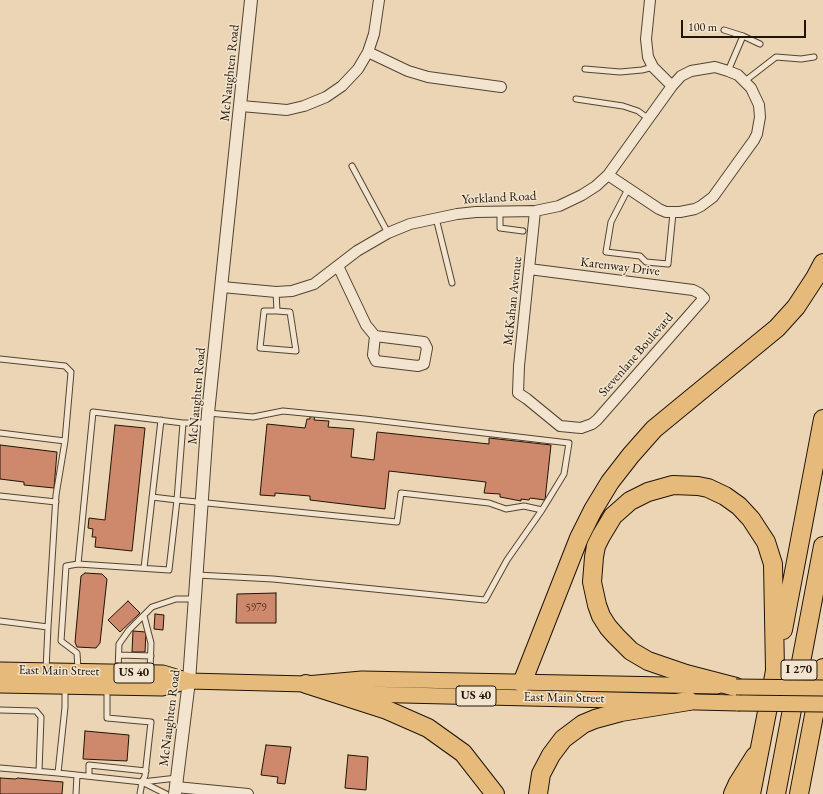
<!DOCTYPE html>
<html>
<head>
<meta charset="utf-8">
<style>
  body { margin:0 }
  #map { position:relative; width:823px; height:794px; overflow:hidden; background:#ebd5b5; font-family:"EB Garamond",serif }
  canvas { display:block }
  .scale { position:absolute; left:681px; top:20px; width:125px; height:18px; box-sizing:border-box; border:2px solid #1f1406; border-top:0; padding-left:5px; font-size:12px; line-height:14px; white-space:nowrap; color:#1f1406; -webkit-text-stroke:3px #f2e4cf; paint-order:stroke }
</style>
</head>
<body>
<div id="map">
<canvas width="823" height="794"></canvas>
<div class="scale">100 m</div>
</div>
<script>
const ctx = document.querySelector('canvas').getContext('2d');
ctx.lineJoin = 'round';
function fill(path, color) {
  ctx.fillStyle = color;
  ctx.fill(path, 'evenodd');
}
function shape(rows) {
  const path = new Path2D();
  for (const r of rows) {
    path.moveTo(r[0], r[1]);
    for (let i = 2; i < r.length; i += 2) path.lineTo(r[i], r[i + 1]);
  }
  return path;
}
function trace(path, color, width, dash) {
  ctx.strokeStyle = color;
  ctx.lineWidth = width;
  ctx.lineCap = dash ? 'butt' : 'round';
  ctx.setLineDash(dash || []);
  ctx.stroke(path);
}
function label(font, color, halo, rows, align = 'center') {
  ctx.font = font + ' "EB Garamond",serif';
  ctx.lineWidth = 3;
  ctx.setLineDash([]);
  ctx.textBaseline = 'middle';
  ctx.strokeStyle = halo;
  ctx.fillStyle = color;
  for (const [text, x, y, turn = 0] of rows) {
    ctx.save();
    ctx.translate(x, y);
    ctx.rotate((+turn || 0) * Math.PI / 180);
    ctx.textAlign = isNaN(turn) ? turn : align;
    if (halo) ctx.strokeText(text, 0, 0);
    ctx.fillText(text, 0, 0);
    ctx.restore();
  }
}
const building = shape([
  [310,415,315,416,314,420,329,421,328,427,354,429,351,457,374,460,377,432,489,444,489,438,551,445,545,500,530,498,529,500,521,499,521,501,500,497,500,494,484,493,486,482,389,471,385,509,310,500,310,496,275,493,275,496,260,495,267,424,305,428,307,419,310,419,310,415],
  [115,425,145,428,132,551,95,547,96,537,92,537,93,529,88,528,89,518,105,520,115,425],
  [0,445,57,452,54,488,24,485,24,482,0,479,0,445],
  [85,573,102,574,107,579,100,643,96,648,77,647,75,642,81,576,85,573],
  [276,593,276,623,236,623,237,594,276,593],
  [128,601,140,613,120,632,108,620,128,601],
  [155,614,164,615,163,630,154,629,155,614],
  [133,631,146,632,145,652,132,652,133,631],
  [85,731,129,735,127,761,83,759,85,731],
  [266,745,291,747,285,784,277,783,278,777,261,775,266,745],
  [348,755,368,757,366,790,345,788,348,755],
  [0,778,16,779,17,778,63,782,62,794,0,794,0,778]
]);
fill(building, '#ce886c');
trace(building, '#1f1406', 1);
const service = shape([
  [724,30,743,36],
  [585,69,620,72,642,70,653,67],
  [728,71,743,36,760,44],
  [745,81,776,57,801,59,814,57],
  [576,99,623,106,638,111,649,119],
  [352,166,388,233],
  [628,189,611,222,606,252,640,256,646,262,668,264,673,213],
  [500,212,500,228,523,231],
  [436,218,452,283],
  [276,292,277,311],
  [264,311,277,311,290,312,296,351,260,348,264,311],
  [0,359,65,366,71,372,65,441,56,495,48,627,46,670],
  [183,423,177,500,397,522,401,493,489,503,506,509,524,506,542,510],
  [0,433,65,441],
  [0,496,56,502],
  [152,497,177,500,169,570,78,564,93,412,183,423,206,423],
  [144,568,161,420],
  [197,575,273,579,485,600,507,560,542,510,564,474,569,443,365,419,283,411,253,417,208,413],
  [144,616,151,643,150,672],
  [0,621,48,627],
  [119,655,151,656],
  [78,669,77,653,61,641,66,566,78,564],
  [118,671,119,644,129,630,152,607,176,599,195,599],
  [65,687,65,707,58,773,142,782],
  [107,688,107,718,151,722,145,776,142,782,140,794],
  [0,710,36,711,41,717,39,771],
  [0,768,58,773],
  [89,776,89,765,146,771],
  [76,794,77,775],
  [166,794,142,782,177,778]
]);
const minor = shape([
  [650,0,646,39,648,57,653,67,672,86],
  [368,52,408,71,428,77,501,87],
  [241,106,287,110,304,106,326,97,342,86,358,69,368,52,374,34,379,0],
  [338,266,366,325,375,336],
  [529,269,693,290,699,293,704,298,597,420,592,424,581,428,560,426,527,399,518,393,519,366,535,211],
  [222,287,276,292,292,291,314,284,357,251,388,233,410,224,457,214,476,212,535,211,559,206,582,195,596,186,608,175,672,86,681,76,691,71,715,67,728,71,738,75,751,88,759,105,760,117,757,134,754,140,713,197,701,206,695,209,680,212,666,212,659,209,608,175],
  [375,336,424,342,427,348,424,364,418,366,376,361,373,355,375,336],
  [176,787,248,794]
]);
const tertiary = shape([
  [175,794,189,681,208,413,251,0]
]);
const primary = shape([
  [0,670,163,673,189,681],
  [0,685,162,688,189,681,306,684,362,679,717,686],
  [345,691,362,694,738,703]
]);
const motorway = shape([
  [783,630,823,419],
  [522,683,579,538,593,510,610,482,631,455,654,429,777,328,796,307,815,278,823,263],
  [306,684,387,710,428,728,463,753,495,794],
  [736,687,686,674,648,661,631,651,616,636,608,627,601,616,597,605,592,582,594,557,596,546,601,536,613,516,630,501,648,492,673,485,698,486,708,488,725,496,739,506,751,519,766,542,773,564,775,670],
  [538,794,541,774,551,755,563,739,583,724,595,719,621,712,689,701],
  [733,794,738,783,755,756],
  [751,794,775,671],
  [776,794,823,546],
  [799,794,823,668]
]);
trace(service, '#524432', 7);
trace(minor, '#524432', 12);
trace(tertiary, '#524432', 14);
trace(primary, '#1f1406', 17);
trace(motorway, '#1f1406', 20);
trace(service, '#f2e4cf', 5);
trace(minor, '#f2e4cf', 10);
trace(tertiary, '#f2e4cf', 12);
trace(primary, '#e6ba7a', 15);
trace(motorway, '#e6ba7a', 18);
const primaryBridge = shape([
  [736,687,823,688],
  [738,703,823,704]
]);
trace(primaryBridge, '#1f1406', 17, []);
trace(primaryBridge, '#e6ba7a', 15);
label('11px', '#4b3120', null, [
  ["5979",256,608]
]);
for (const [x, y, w] of [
  [799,670,36],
  [134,673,40],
  [476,696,40]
]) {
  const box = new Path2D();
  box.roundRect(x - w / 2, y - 10, w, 20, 3);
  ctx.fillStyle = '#f2e4cf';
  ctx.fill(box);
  trace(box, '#1f1406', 1);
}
label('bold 12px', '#1f1406', null, [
  ["I 270",799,670],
  ["US 40",134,673],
  ["US 40",476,696]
]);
label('13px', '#1f1406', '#f2e4cf', [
  ["McNaughten Road",230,73,-84],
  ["Yorkland Road",499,198,-3],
  ["Karenway Drive",620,267,7],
  ["McKahan Avenue",513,301,-84],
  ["Stevenlane Boulevard",636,355,-49],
  ["McNaughten Road",197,396,-85],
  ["East Main Street",59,671,1],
  ["East Main Street",564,698,1],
  ["McNaughten Road",170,718,-83]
]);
</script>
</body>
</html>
